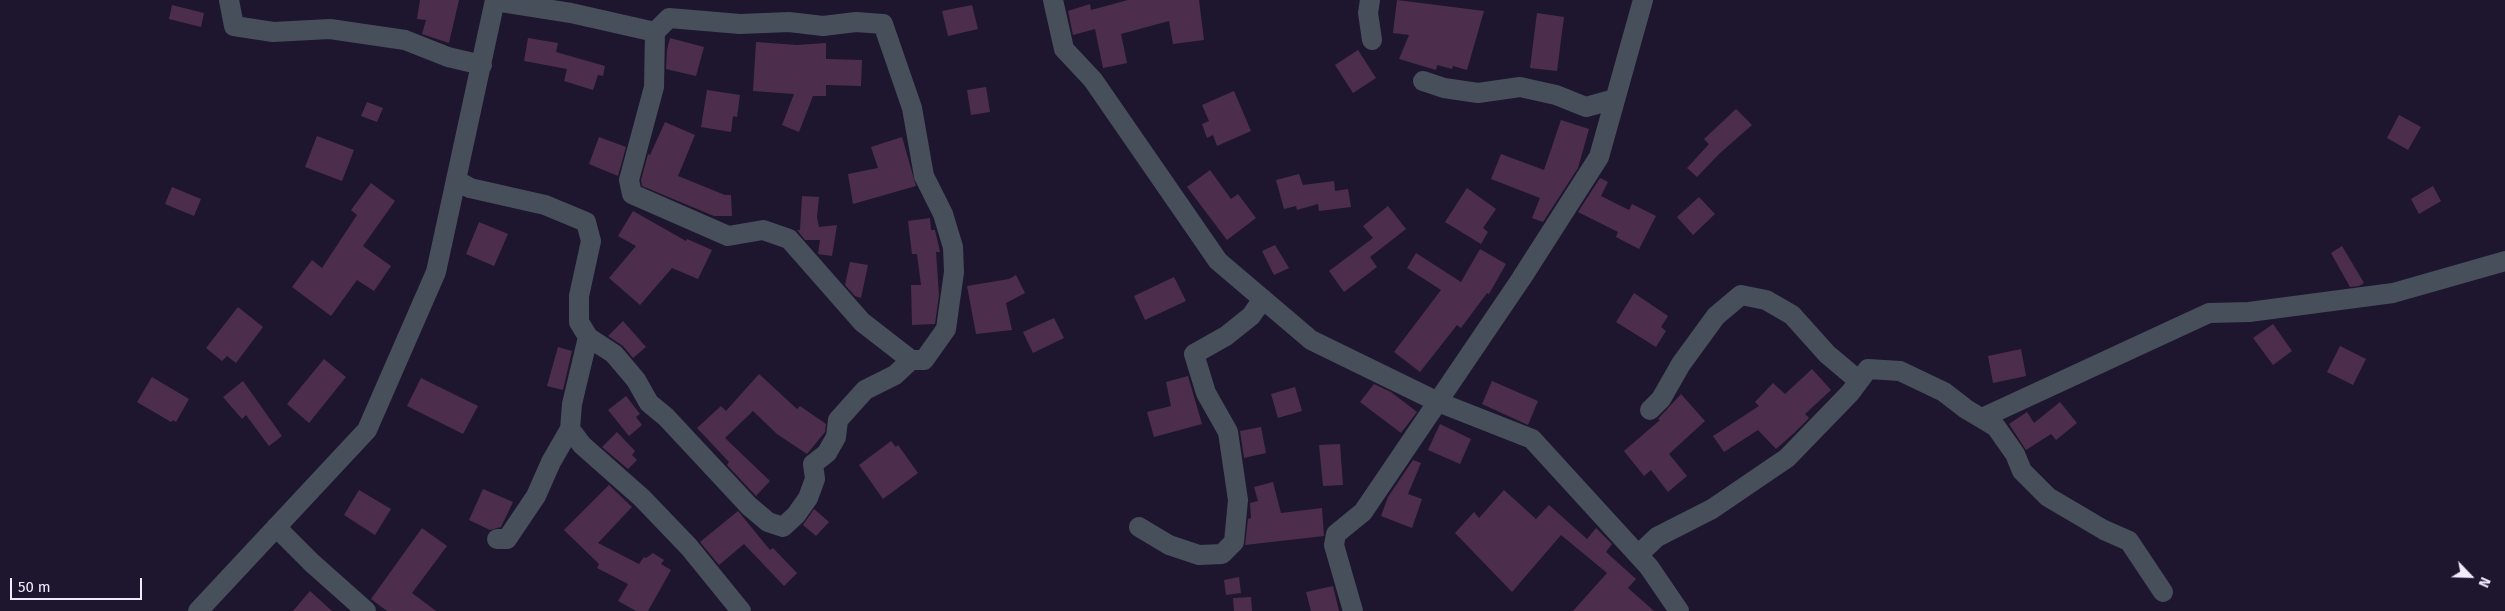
<!DOCTYPE html>
<html>
<head>
<meta charset="utf-8">
<style>
  body { margin:0 }
  #map { position:relative; width:2505px; height:611px; overflow:hidden; background:#1e162e; font-family:"Fira Sans",sans-serif }
  canvas { display:block }
  .north { position:absolute; left:2445px; top:551px; width:50px; height:50px; -webkit-text-stroke:4px #1e162e; paint-order:stroke; rotate:114deg; font-size:14px; font-weight:700; line-height:20px; text-align:center; color:#f0ecfd }
  .north::after { content:''; display:block; margin:auto; width:18px; height:22px; background:#f0ecfd; clip-path:polygon(50% 0,100% 100%,50% 72%,0 100%) }
  .scale { position:absolute; left:10px; top:578px; width:132px; height:22px; box-sizing:border-box; border:2px solid #f0ecfd; border-top:0; padding-left:6px; font-size:15px; line-height:18px; white-space:nowrap; color:#f0ecfd; -webkit-text-stroke:4px #1e162e; paint-order:stroke }
</style>
</head>
<body>
<div id="map">
<canvas width="2505" height="611"></canvas>
<div class="north">N</div>
<div class="scale">50 m</div>
</div>
<script>
const ctx = document.querySelector('canvas').getContext('2d');
ctx.lineJoin = 'round';
function fill(path, color) {
  ctx.fillStyle = color;
  ctx.fill(path, 'evenodd');
}
function shape(rows) {
  const path = new Path2D();
  for (const r of rows) {
    path.moveTo(r[0], r[1]);
    for (let i = 2; i < r.length; i += 2) path.lineTo(r[i], r[i + 1]);
  }
  return path;
}
function trace(path, color, width, dash) {
  ctx.strokeStyle = color;
  ctx.lineWidth = width;
  ctx.lineCap = dash ? 'butt' : 'round';
  ctx.setLineDash(dash || []);
  ctx.stroke(path);
}
fill(shape([
  [420,0,459,0,449,43,422,34,426,20,417,19],
  [1128,0,1199,0,1204,40,1173,44,1169,21,1121,34,1127,63,1103,68,1095,29,1073,35,1068,11,1090,4,1091,10],
  [1397,0,1484,11,1467,70,1453,66,1452,69,1437,65,1436,70,1399,59,1409,35,1393,33],
  [172,5,204,13,201,27,169,19],
  [972,5,978,29,948,36,942,11],
  [1537,13,1564,17,1557,71,1530,68],
  [528,38,558,43,556,52,605,66,603,76,598,75,593,90,564,81,567,69,524,61],
  [670,38,704,47,696,76,666,69,667,50],
  [756,42,797,45,826,43,826,59,862,60,861,86,826,85,826,96,813,96,799,132,782,125,794,94,753,91],
  [1358,50,1376,78,1353,93,1335,65],
  [986,87,990,112,971,115,967,90],
  [707,90,740,95,737,117,733,116,731,132,701,127],
  [1234,91,1251,131,1217,146,1213,135,1207,138,1202,124,1209,121,1202,105],
  [367,102,383,108,377,122,361,116],
  [1736,109,1752,125,1719,154,1697,177,1687,168,1709,144,1704,139],
  [2399,115,2421,127,2408,150,2387,138],
  [1561,120,1589,129,1578,168,1543,222,1532,218,1540,198,1491,179,1501,154,1544,170],
  [665,122,695,135,678,176,725,195,731,195,732,216,714,216,642,186,641,180,648,154,650,155],
  [317,136,354,150,342,181,305,167],
  [599,137,626,147,618,176,589,164],
  [902,137,916,186,853,204,848,174,878,168,871,147],
  [1210,170,1231,199,1238,194,1256,218,1227,240,1187,187],
  [1299,174,1303,185,1334,181,1335,191,1348,189,1351,207,1319,211,1318,204,1297,210,1296,206,1284,209,1276,180],
  [1600,178,1608,182,1601,196,1629,210,1632,204,1656,216,1639,249,1616,237,1618,232,1578,212],
  [371,183,395,201,363,246,391,266,374,291,357,280,331,316,292,287,312,260,322,268,357,215,351,210],
  [2433,186,2441,201,2419,214,2411,199],
  [172,187,201,199,194,216,165,204],
  [1467,188,1496,209,1483,228,1488,232,1481,244,1445,222],
  [802,196,819,197,817,217,819,227,837,225,832,256,818,254,820,240,805,240,797,230,800,230],
  [1699,197,1715,214,1693,235,1677,217],
  [1388,206,1406,229,1370,257,1377,267,1344,292,1329,271,1373,238,1363,226],
  [633,211,686,241,687,239,712,250,698,279,672,268,640,305,609,278,636,246,618,236],
  [930,218,931,230,935,230,940,252,936,252,939,295,935,324,912,325,911,285,921,285,917,254,912,254,908,221],
  [479,222,508,234,494,266,466,254],
  [1275,245,1289,268,1274,275,1262,251],
  [2342,246,2364,283,2359,286,2350,287,2331,253],
  [1480,249,1506,264,1489,294,1487,293,1461,328,1457,325,1420,372,1394,352,1441,290,1407,268,1416,253,1461,282],
  [850,262,868,265,861,298,855,296,845,285],
  [1016,275,1025,293,1006,303,1012,330,976,334,967,286,1009,279],
  [1174,277,1186,301,1145,320,1134,296],
  [1634,293,1668,316,1661,327,1666,331,1656,347,1616,322],
  [238,307,263,327,236,363,227,356,222,361,206,348],
  [1054,318,1064,338,1033,353,1023,332],
  [623,321,646,347,633,358,623,346,608,336],
  [2273,324,2292,351,2273,365,2253,338],
  [2340,346,2366,359,2353,385,2327,372],
  [558,347,572,351,563,390,547,386],
  [2021,349,2026,376,1993,383,1988,356],
  [324,359,346,377,309,423,287,404],
  [1812,369,1831,390,1805,414,1809,418,1794,433,1776,449,1758,430,1724,452,1713,436,1759,406,1755,402,1773,383,1785,394],
  [759,374,797,409,800,406,826,424,825,432,807,454,777,434,753,411,725,438,770,481,756,496,727,465,729,462,697,428,721,406,726,411],
  [1188,376,1202,424,1154,437,1147,412,1171,406,1166,382],
  [152,377,189,399,176,422,173,420,171,422,137,402],
  [421,378,478,406,463,434,407,406],
  [243,381,282,436,269,446,246,415,242,419,223,397],
  [1492,381,1538,401,1528,425,1482,404],
  [1374,384,1391,392,1417,412,1401,433,1360,402],
  [1295,387,1302,411,1278,418,1271,394],
  [1681,394,1705,421,1669,454,1687,476,1668,492,1651,470,1644,476,1624,451,1660,420,1658,419],
  [626,396,640,414,636,417,642,425,629,436,608,410],
  [2060,402,2077,423,2056,440,2051,434,2026,450,2009,424,2027,412,2034,423],
  [1440,424,1471,439,1460,464,1428,450],
  [1261,427,1266,453,1244,458,1240,431],
  [617,432,635,451,632,455,637,460,628,469,602,447],
  [891,441,896,447,898,445,918,473,883,499,859,465],
  [1340,444,1343,485,1323,486,1319,445],
  [1413,460,1421,463,1408,494,1422,499,1412,528,1381,516,1388,497],
  [1273,482,1281,513,1322,508,1324,536,1245,545,1248,519,1251,518,1250,503,1258,501,1254,487],
  [609,485,632,507,598,543,639,564,644,557,646,558,653,553,664,560,661,564,671,570,648,611,636,611,618,601,628,584,597,568,599,564,564,530],
  [483,489,513,502,501,527,490,530,469,520],
  [359,490,391,509,375,535,344,515],
  [1504,490,1536,519,1549,505,1587,539,1596,528,1612,544,1606,552,1636,579,1628,588,1654,611,1573,611,1607,573,1561,535,1512,592,1455,533,1474,512,1479,518],
  [814,509,829,522,816,536,803,525],
  [738,511,770,550,773,548,797,573,784,586,744,544,719,565,700,542],
  [422,528,447,546,412,593,436,611,387,611,371,599],
  [1239,577,1241,593,1226,595,1224,580],
  [1333,586,1339,611,1311,611,1306,592],
  [310,591,332,611,293,611],
  [1251,597,1252,611,1234,611,1233,598]
]), '#4c2e4c');
trace(shape([
  [229,0,234,26,273,32,330,29,405,40,448,57,482,65],
  [1053,0,1064,49,1093,80,1218,261,1311,340,1438,402,1532,439,1649,567,1679,611],
  [1370,0,1368,13,1372,40],
  [495,1,571,13,655,32],
  [1423,81,1444,88,1478,93,1520,87,1556,95,1586,107,1615,99],
  [456,180,470,188,545,205,586,222,591,241,579,296,579,322,588,337,614,354,636,380,649,403,666,417,749,506,768,522,783,527,796,515,808,498,815,479,813,464,827,453,836,437,838,420,865,390,895,375,911,360,862,322,789,239,763,230,728,236,632,194,629,180,654,87,655,32,669,18,740,24,789,22,823,26,856,22,883,24,912,108,924,176,943,214,953,247,954,272,946,329,924,360,911,360],
  [1650,410,1661,399,1681,364,1716,316,1741,295,1766,300,1792,315,1827,354,1859,381],
  [1982,418,2209,313,2249,312,2393,293,2505,261],
  [570,429,582,445,642,498,689,547,741,611],
  [276,527,312,563,366,611],
  [1139,527,1169,545,1199,555,1222,554,1234,542,1238,500,1228,432,1206,393,1194,354,1226,336,1251,316,1263,299],
  [497,539,507,539,536,496,551,462,570,429,572,404,588,337],
  [1638,555,1657,537,1712,509,1787,458,1850,393,1868,369,1900,371,1944,392,1966,409,1996,427,2015,454,2022,471,2048,497,2104,530,2129,541,2163,592],
  [198,611,367,430,436,272,495,0],
  [1353,611,1334,545,1336,534,1363,512,1521,279,1599,157,1643,0]
]), '#464f5a', 20);
</script>
</body>
</html>
